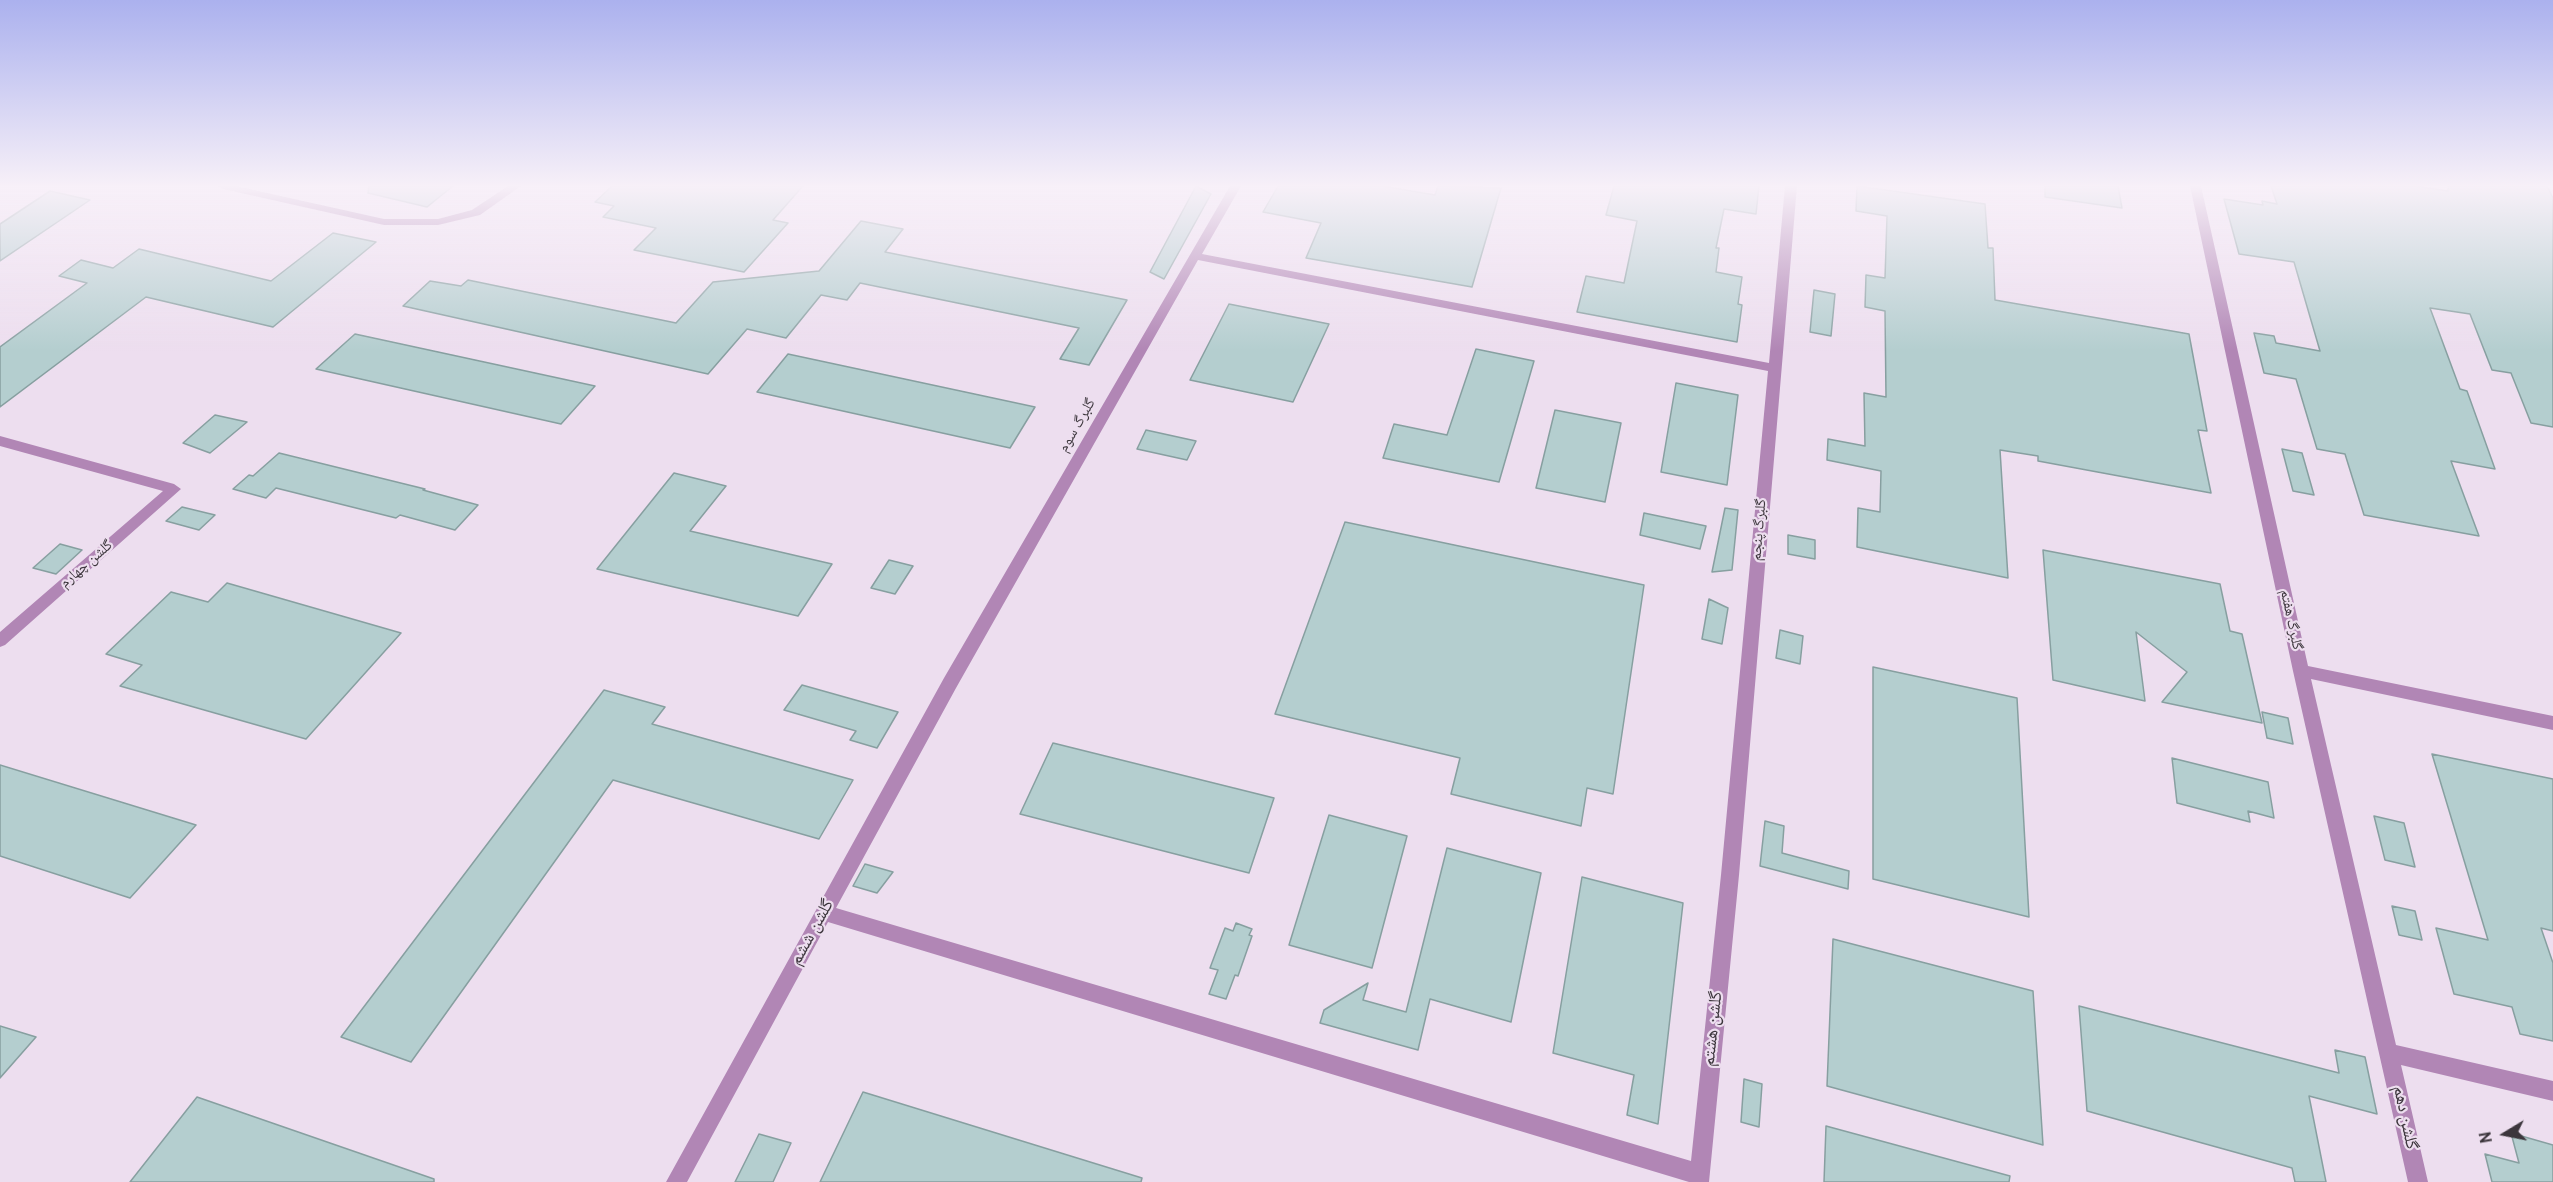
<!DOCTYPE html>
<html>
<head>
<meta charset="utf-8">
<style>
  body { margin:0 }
  #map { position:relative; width:2553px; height:1182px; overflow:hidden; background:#eddeef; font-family:Overpass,sans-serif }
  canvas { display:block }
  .north { position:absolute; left:2475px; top:1104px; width:60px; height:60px; -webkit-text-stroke:4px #eddeef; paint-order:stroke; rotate:260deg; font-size:16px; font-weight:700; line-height:24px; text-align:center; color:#3c363c }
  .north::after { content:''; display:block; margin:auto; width:21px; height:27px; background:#3c363c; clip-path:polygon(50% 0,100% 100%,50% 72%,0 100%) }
</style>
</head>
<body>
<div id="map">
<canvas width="2553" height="1182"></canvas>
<div class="north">N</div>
</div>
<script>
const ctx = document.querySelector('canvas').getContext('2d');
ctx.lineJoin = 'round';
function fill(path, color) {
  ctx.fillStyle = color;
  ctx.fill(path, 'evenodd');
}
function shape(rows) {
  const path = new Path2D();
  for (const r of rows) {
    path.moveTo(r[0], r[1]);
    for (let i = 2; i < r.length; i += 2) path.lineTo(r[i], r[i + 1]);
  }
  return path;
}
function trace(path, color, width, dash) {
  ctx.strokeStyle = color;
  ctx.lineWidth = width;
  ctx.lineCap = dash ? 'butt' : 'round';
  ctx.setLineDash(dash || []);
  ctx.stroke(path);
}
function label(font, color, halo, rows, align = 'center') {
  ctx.font = font + ' Overpass,"Noto Naskh Arabic",sans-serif';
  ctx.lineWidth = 4.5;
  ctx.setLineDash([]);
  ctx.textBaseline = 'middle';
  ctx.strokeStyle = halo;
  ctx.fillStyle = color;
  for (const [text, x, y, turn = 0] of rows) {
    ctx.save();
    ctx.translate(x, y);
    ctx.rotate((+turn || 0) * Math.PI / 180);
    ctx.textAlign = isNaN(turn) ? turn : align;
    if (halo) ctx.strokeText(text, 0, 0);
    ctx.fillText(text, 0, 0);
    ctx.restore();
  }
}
const building = shape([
  [369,186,453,186,427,207,368,193,369,186],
  [612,186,803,186,773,220,788,223,744,272,634,250,656,228,603,217,614,206,595,202,612,186],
  [1196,186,1211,194,1164,279,1150,272,1196,186],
  [1278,186,1382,186,1435,195,1438,186,1501,188,1472,287,1306,258,1321,223,1263,212,1278,186],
  [1614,186,1759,186,1756,214,1724,209,1716,248,1719,248,1716,272,1742,277,1738,304,1742,305,1737,342,1577,312,1586,276,1624,283,1637,221,1606,215,1614,186],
  [1857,186,1985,204,1988,248,1993,248,1995,300,2189,334,2207,431,2198,430,2211,493,2038,461,2038,456,2000,450,2008,578,1857,547,1858,508,1880,512,1881,471,1827,460,1828,439,1865,446,1864,393,1886,397,1885,311,1865,307,1866,275,1885,278,1887,216,1856,211,1857,186],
  [2045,186,2118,186,2122,208,2045,197,2045,186],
  [2271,186,2414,186,2448,191,2448,186,2547,186,2553,198,2553,427,2531,423,2511,373,2492,370,2470,314,2430,308,2460,389,2467,391,2495,469,2451,461,2479,536,2364,515,2345,454,2317,449,2296,379,2264,373,2254,333,2274,336,2276,343,2320,351,2294,262,2239,254,2224,199,2263,205,2262,201,2277,204,2271,186],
  [50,191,90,200,0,261,0,224,50,191],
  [861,221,903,229,885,252,1127,300,1089,365,1060,359,1079,328,860,283,847,300,821,295,786,338,747,329,708,374,403,306,430,281,461,286,468,280,676,323,713,282,819,271,861,221],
  [333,233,376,242,273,327,146,297,0,407,0,347,87,283,59,276,81,260,113,268,139,249,271,281,333,233],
  [1814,290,1835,294,1831,336,1810,332,1814,290],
  [1229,304,1329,324,1293,402,1190,380,1229,304],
  [355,334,595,386,561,424,316,369,355,334],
  [1476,349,1534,361,1499,482,1383,458,1394,424,1447,435,1476,349],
  [788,354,1035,407,1010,448,757,392,788,354],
  [1676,383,1738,395,1727,485,1661,472,1676,383],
  [1555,410,1621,423,1605,502,1536,488,1555,410],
  [215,415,247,422,210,453,183,443,215,415],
  [1146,430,1196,441,1187,460,1137,449,1146,430],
  [2282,449,2302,453,2314,495,2293,491,2282,449],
  [279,453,425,489,423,490,478,505,455,530,400,515,396,518,276,488,266,498,233,489,249,475,253,476,279,453],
  [674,473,726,486,690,531,832,564,798,616,597,569,674,473],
  [182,507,215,515,199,530,166,521,182,507],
  [1725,508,1738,510,1732,570,1712,572,1725,508],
  [1644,513,1706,526,1700,549,1640,535,1644,513],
  [1345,522,1644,585,1613,794,1587,788,1581,826,1451,794,1460,758,1275,714,1345,522],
  [1788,535,1815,540,1815,559,1788,554,1788,535],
  [60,544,82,550,56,574,33,568,60,544],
  [2043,550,2220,584,2230,631,2242,634,2262,723,2162,702,2187,672,2136,632,2145,701,2053,680,2043,550],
  [889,560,913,566,895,594,871,588,889,560],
  [227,583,401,633,306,739,120,686,142,665,106,654,171,592,208,602,227,583],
  [1709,599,1728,608,1722,644,1702,639,1709,599],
  [1780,630,1803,636,1800,664,1776,658,1780,630],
  [1873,667,2017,698,2029,917,1873,879,1873,667],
  [802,685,898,712,877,748,850,740,856,731,784,710,802,685],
  [604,690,665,707,652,724,853,780,819,839,613,780,411,1062,341,1037,604,690],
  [2262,712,2288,718,2293,744,2267,738,2262,712],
  [1053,743,1274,798,1249,873,1020,814,1053,743],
  [2432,754,2553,779,2553,931,2541,928,2553,963,2553,1041,2520,1034,2512,1007,2454,994,2436,928,2488,940,2432,754],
  [2172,758,2268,782,2274,818,2248,811,2250,822,2177,803,2172,758],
  [0,765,196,825,130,898,0,856,0,765],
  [1329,815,1407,836,1372,968,1289,945,1329,815],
  [2374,816,2404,823,2415,867,2385,860,2374,816],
  [1765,821,1784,826,1782,853,1849,871,1848,889,1760,866,1765,821],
  [1447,848,1541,873,1511,1022,1430,999,1418,1050,1320,1023,1324,1010,1368,983,1363,1000,1406,1012,1447,848],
  [865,864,893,872,877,893,853,886,865,864],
  [1582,877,1683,903,1658,1124,1627,1115,1634,1075,1553,1053,1582,877],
  [2392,906,2415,911,2422,940,2399,935,2392,906],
  [1236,923,1252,929,1249,935,1252,936,1238,976,1235,975,1226,999,1209,994,1218,970,1210,968,1225,928,1233,931,1236,923],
  [1833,939,2033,991,2043,1145,1827,1086,1833,939],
  [2079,1006,2339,1073,2335,1050,2365,1057,2377,1114,2309,1096,2326,1182,2295,1182,2292,1168,2087,1111,2079,1006],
  [0,1026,36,1037,0,1078,0,1026],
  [1744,1079,1762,1084,1759,1127,1741,1122,1744,1079],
  [863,1092,1142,1178,1141,1182,820,1182,863,1092],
  [197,1097,434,1179,434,1182,130,1182,197,1097],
  [1826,1126,2010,1176,2009,1182,1824,1182,1826,1126],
  [2511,1133,2553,1145,2553,1182,2492,1182,2485,1154,2519,1163,2511,1133],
  [759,1134,791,1143,773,1182,735,1182,759,1134]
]);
fill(building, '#b4cecf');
trace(building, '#879fa0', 1.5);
fill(shape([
  [217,186,236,186,384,219,438,219,472,210,508,186,521,186,480,215,438,225,384,225,223,189,217,186],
  [1230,186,1241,186,1202,254,1769,363,1785,186,1797,186,1739,875,1709,1182,1689,1182,828,922,687,1182,666,1182,944,678,1230,186],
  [1198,260,1768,371,1721,875,1691,1161,836,908,956,688,1198,260],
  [2190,186,2201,186,2308,666,2553,716,2553,730,2311,679,2396,1045,2553,1081,2553,1101,2401,1065,2428,1182,2408,1182,2293,671,2190,186],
  [0,436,174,484,181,489,5,645,0,647,0,632,163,491,0,446,0,436]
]), '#b186b5');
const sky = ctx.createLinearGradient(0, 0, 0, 351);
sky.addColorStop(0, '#abb1ee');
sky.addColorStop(0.53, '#f7f0f8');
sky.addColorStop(1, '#f7f0f800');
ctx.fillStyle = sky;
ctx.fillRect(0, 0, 2553, 351);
label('15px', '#3c363c', '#eddeef', [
  ["گلبرگ سوم",1078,426,-60],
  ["گلبرگ پنجم",1760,530,-85],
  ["گلشن چهارم",87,565,-41],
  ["گلبرگ هفتم",2290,620,78]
]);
label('18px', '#3c363c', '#eddeef', [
  ["گلشن ششم",813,933,-61],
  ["گلشن هشتم",1714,1029,-84],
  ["گلشن دهم",2404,1118,78]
]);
</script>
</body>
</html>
